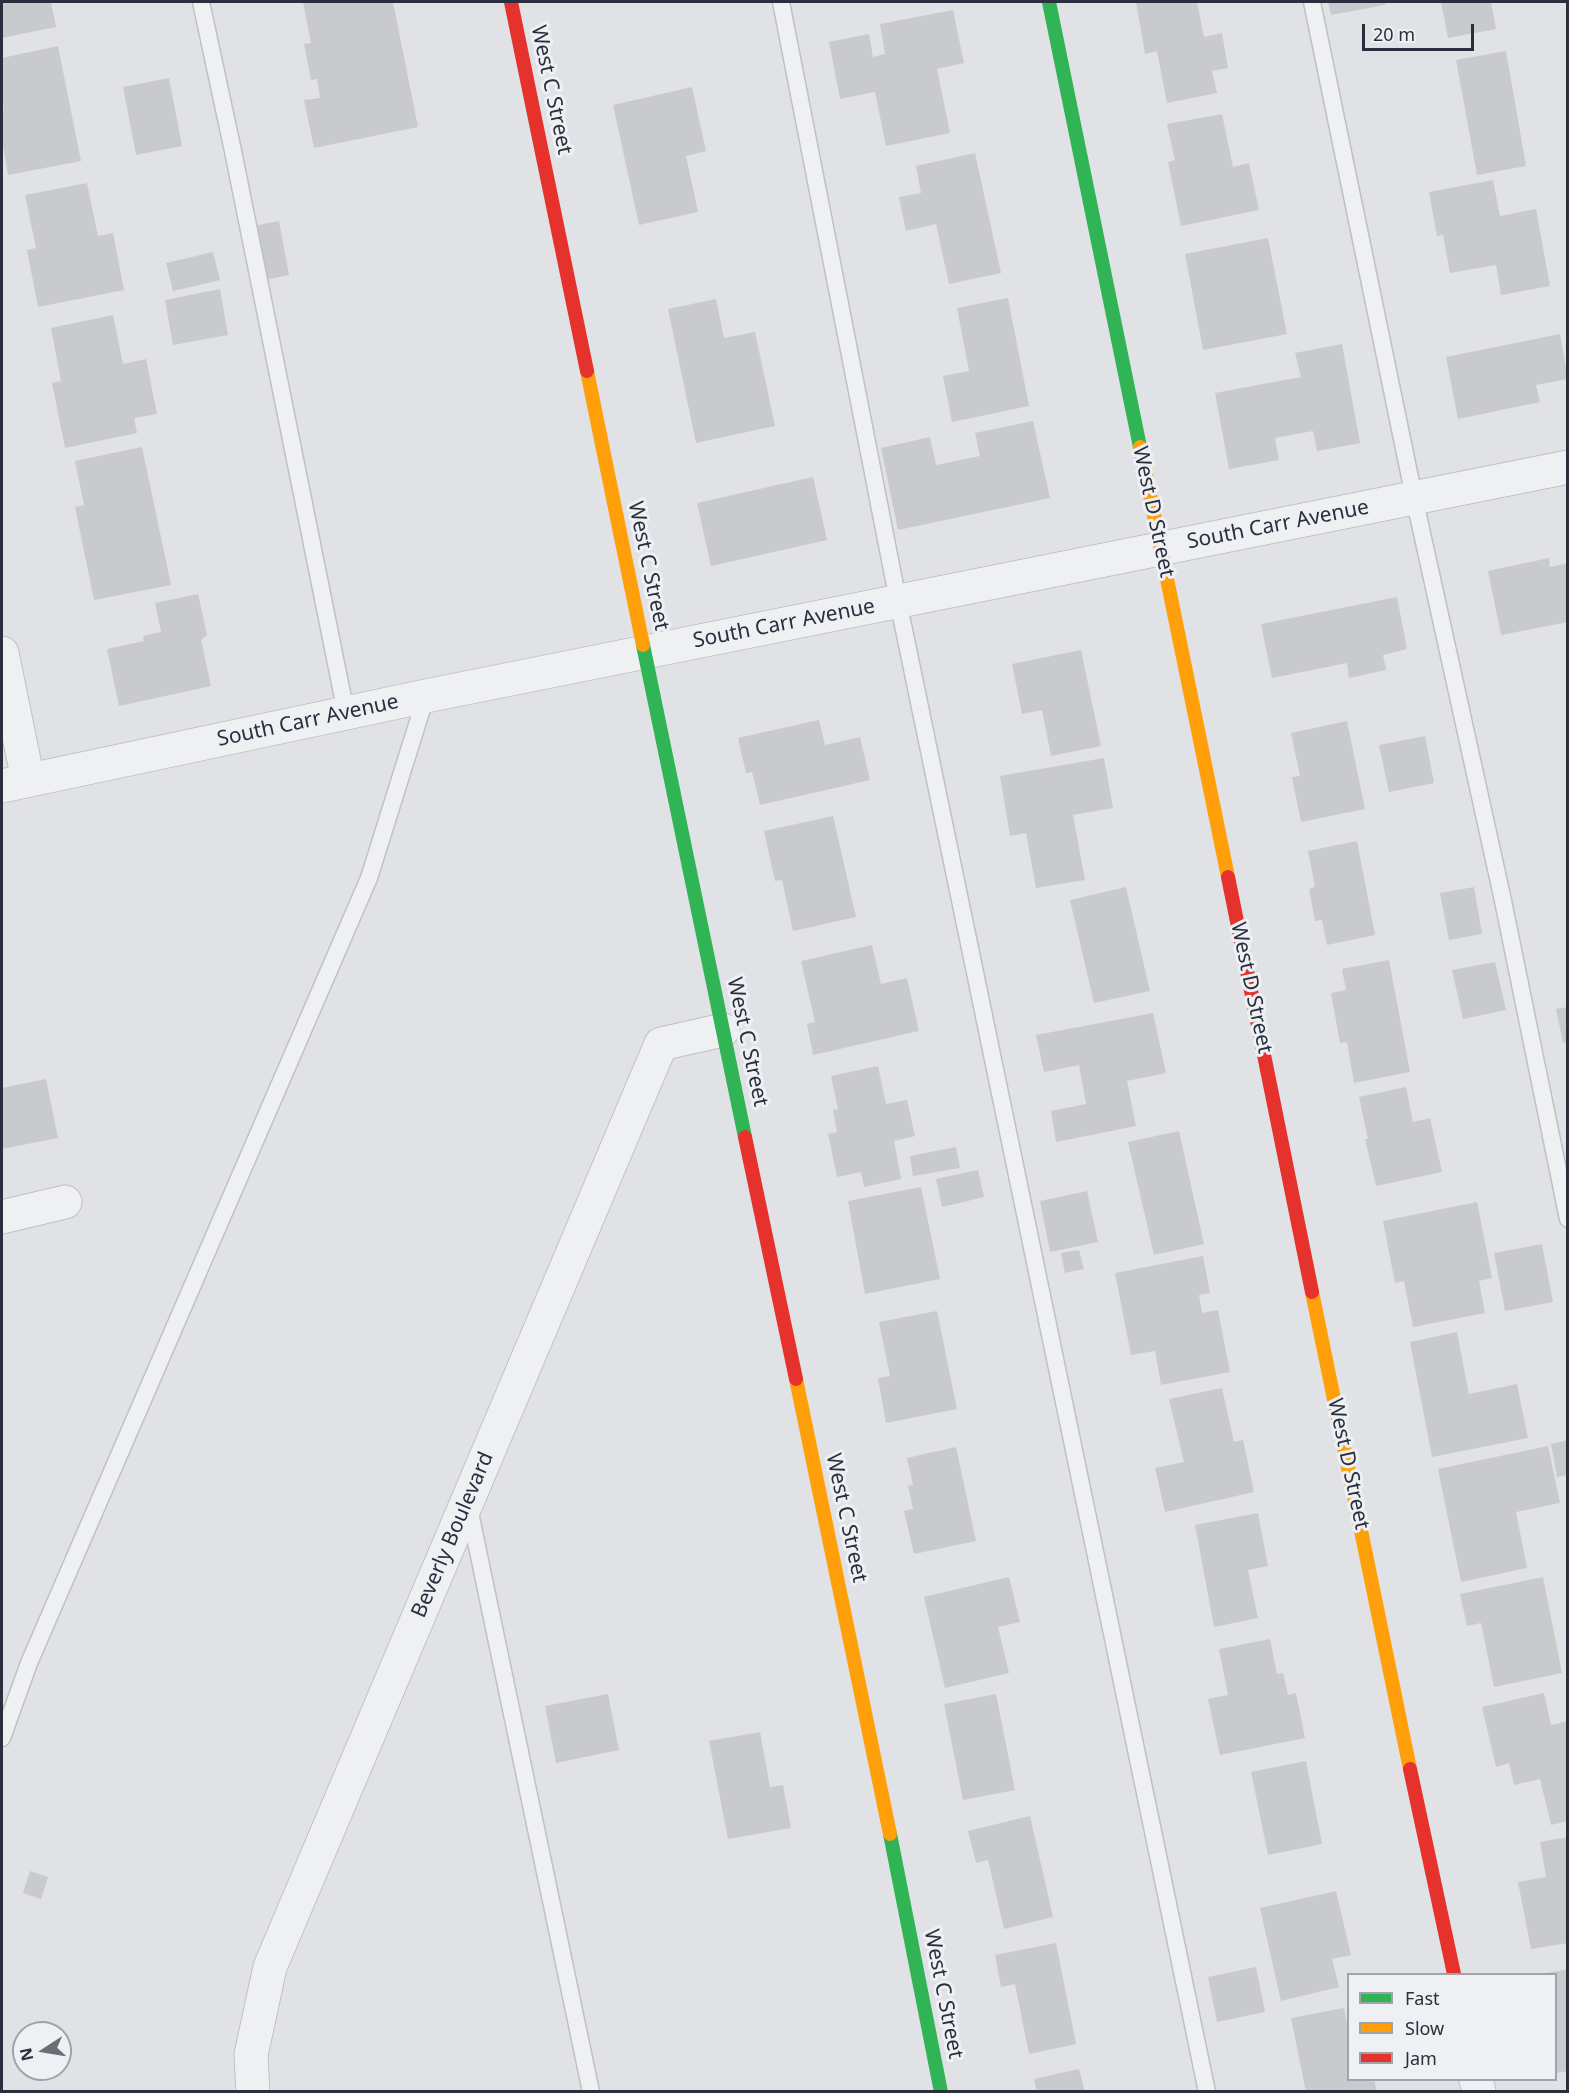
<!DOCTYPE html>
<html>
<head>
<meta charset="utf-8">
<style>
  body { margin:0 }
  #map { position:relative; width:1569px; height:2093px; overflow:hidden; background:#e1e2e5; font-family:"Noto Sans",sans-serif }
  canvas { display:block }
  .frame { position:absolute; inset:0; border:3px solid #292f3c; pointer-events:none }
  .legend { position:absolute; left:1347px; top:1973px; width:210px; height:108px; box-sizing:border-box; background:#eef0f4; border:2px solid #9fa3aa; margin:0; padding:8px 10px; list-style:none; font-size:18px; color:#292f3c }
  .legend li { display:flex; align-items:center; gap:12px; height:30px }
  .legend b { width:30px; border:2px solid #9fa3aa }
  .north { position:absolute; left:12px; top:2021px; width:60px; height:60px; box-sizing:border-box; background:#eef0f4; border:2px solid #9fa3aa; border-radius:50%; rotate:258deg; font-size:16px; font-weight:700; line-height:24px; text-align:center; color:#292f3c }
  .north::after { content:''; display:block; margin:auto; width:21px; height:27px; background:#696e77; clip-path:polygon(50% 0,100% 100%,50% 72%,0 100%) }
  .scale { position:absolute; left:1362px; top:24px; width:112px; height:27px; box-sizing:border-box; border:3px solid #292f3c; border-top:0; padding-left:8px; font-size:18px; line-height:21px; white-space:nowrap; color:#292f3c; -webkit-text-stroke:4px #eef0f4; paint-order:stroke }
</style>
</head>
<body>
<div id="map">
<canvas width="1569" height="2093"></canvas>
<div class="frame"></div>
<ul class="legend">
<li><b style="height:8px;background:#30b455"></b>Fast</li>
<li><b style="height:8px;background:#ff9f0a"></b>Slow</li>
<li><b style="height:8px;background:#e5322d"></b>Jam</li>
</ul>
<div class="north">N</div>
<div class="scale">20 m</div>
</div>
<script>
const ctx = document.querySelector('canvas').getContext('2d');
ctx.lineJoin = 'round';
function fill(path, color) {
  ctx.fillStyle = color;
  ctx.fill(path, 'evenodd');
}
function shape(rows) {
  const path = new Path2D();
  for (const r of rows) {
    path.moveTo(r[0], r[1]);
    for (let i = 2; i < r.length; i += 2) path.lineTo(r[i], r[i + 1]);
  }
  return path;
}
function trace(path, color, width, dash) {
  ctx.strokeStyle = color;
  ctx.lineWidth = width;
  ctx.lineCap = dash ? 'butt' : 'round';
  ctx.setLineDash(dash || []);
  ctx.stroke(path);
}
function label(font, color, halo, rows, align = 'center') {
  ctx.font = font + ' "Noto Sans",sans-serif';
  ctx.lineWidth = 6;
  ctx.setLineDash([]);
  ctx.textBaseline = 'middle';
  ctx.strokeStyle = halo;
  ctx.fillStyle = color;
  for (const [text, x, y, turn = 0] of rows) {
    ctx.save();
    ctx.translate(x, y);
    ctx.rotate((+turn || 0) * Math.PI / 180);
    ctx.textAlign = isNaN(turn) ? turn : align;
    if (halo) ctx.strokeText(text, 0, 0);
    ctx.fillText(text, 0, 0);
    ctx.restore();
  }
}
fill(shape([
  [2,2,51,2,56,27,2,38],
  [303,2,393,2,418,127,314,148,304,100,320,98,317,79,311,80,304,44,311,43],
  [1136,2,1197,2,1204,37,1222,33,1228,68,1212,71,1217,93,1167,103,1157,51,1145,54],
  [1328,2,1385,2,1385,5,1331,15],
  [1441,2,1491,2,1496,29,1448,38],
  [953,10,964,63,937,69,950,133,886,146,875,92,840,99,829,42,869,34,873,57,885,54,880,24],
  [58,46,81,161,8,175,2,139,2,111,4,111,2,96,2,58],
  [1506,51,1526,166,1477,175,1456,60],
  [169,78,182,146,136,155,123,87],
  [692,87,706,151,686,156,698,212,639,225,613,105],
  [1222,114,1233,167,1249,163,1259,210,1181,226,1168,162,1175,160,1167,124],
  [975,153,1001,273,949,284,936,224,906,231,899,197,921,193,916,166],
  [1493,180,1500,216,1536,209,1550,286,1501,295,1496,265,1450,273,1443,235,1437,236,1429,192],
  [87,183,98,236,113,233,124,290,38,307,27,250,36,248,25,195],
  [279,221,289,275,264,280,253,226],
  [1268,238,1287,334,1203,350,1185,254],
  [213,252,220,280,173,291,166,263],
  [220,289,228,335,173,345,165,300],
  [1008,298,1029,406,952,422,943,376,969,371,957,308],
  [716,299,724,338,755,332,775,426,696,443,668,309],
  [113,315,123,364,146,359,157,414,134,418,137,433,65,448,52,383,61,381,51,328],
  [1560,334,1568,379,1536,385,1540,402,1458,419,1446,357],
  [1342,344,1360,443,1317,451,1313,431,1275,438,1279,460,1229,469,1215,393,1301,377,1295,353],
  [1033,421,1050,498,898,530,881,448,930,437,936,465,980,456,975,433],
  [142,447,171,585,94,600,75,507,84,505,75,461],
  [813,477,827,540,711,566,697,503],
  [1549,558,1550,567,1568,563,1568,622,1501,635,1488,571],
  [198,594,207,635,201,640,211,686,119,706,107,649,144,641,143,636,161,632,155,603],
  [1397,597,1407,649,1383,655,1386,670,1349,678,1347,663,1272,678,1261,624],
  [1081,650,1101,746,1051,756,1042,710,1022,714,1012,664],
  [819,720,825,745,860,737,870,780,760,805,752,772,746,773,738,738],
  [1347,721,1365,809,1301,822,1292,777,1300,776,1291,733],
  [1425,736,1434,783,1389,792,1379,745],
  [1104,758,1113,808,1073,815,1085,880,1036,888,1026,833,1010,836,1000,776],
  [833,816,856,917,793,931,782,880,775,881,764,831],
  [1357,841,1375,935,1327,945,1322,920,1315,921,1309,889,1315,887,1308,851],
  [1126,887,1150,991,1094,1003,1070,900],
  [1474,887,1482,934,1449,940,1440,893],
  [872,945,881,984,907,978,919,1031,813,1055,807,1024,815,1022,801,961],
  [1389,960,1410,1072,1354,1083,1347,1042,1340,1043,1331,993,1346,990,1342,969],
  [1495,962,1506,1010,1463,1019,1452,970],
  [1568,1007,1568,1042,1563,1043,1556,1009],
  [1153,1013,1166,1073,1127,1081,1136,1126,1056,1142,1051,1111,1086,1104,1079,1065,1044,1072,1036,1035],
  [878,1066,886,1104,907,1100,915,1136,894,1141,901,1179,864,1187,861,1172,837,1177,828,1134,837,1132,833,1110,838,1109,831,1076],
  [46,1079,58,1138,2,1149,2,1088],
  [1406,1087,1413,1122,1430,1118,1442,1172,1376,1186,1365,1139,1368,1139,1359,1097],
  [1179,1131,1204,1244,1154,1255,1128,1142],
  [956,1147,960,1168,913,1176,910,1156],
  [978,1170,984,1197,942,1207,936,1179],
  [921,1187,940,1279,865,1294,848,1201],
  [1087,1191,1098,1242,1050,1252,1040,1201],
  [1477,1202,1492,1278,1479,1281,1485,1313,1413,1327,1404,1281,1395,1283,1383,1221],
  [1542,1244,1553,1302,1505,1311,1494,1253],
  [1079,1250,1084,1269,1065,1273,1061,1253],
  [1203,1256,1210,1293,1199,1295,1202,1313,1218,1310,1230,1372,1161,1385,1155,1351,1131,1355,1115,1273],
  [937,1311,957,1409,886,1423,878,1378,890,1376,879,1322],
  [1457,1332,1469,1394,1517,1384,1528,1438,1432,1457,1410,1342],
  [1222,1388,1234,1442,1243,1440,1254,1492,1165,1512,1155,1468,1184,1462,1169,1399],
  [1568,1440,1568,1475,1557,1477,1551,1444],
  [1548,1446,1560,1503,1516,1512,1527,1568,1461,1582,1438,1469],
  [956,1447,976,1541,914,1554,904,1511,913,1509,908,1486,913,1485,907,1458],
  [1258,1513,1268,1566,1248,1570,1258,1618,1214,1627,1195,1525],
  [1009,1577,1020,1622,998,1627,1009,1673,945,1688,924,1597],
  [1543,1577,1562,1673,1494,1687,1481,1623,1467,1626,1460,1594],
  [1270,1639,1277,1674,1283,1673,1288,1695,1296,1693,1305,1738,1220,1755,1208,1699,1228,1695,1219,1649],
  [1544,1693,1551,1725,1568,1721,1568,1821,1551,1825,1540,1779,1514,1785,1509,1763,1496,1767,1482,1707],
  [608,1694,619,1750,556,1763,545,1706],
  [996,1694,1015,1790,963,1800,944,1704],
  [760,1732,770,1787,783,1785,791,1828,728,1839,709,1741],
  [1306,1761,1322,1844,1268,1855,1251,1772],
  [1030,1816,1053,1917,1004,1929,988,1860,976,1863,968,1831],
  [1568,1837,1568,1943,1531,1949,1518,1882,1546,1877,1540,1842],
  [30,1871,48,1877,41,1899,23,1893],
  [1336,1891,1351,1955,1332,1959,1339,1987,1281,2001,1260,1908],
  [1056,1943,1076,2044,1029,2054,1015,1984,1001,1987,995,1955],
  [1256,1967,1265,2012,1217,2022,1208,1977],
  [1568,1969,1568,2071,1556,2073,1556,1974,1546,1973],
  [1344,2008,1348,2029,1348,2080,1374,2080,1377,2092,1306,2092,1291,2018],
  [1079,2069,1085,2092,1037,2092,1034,2079]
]), '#c9cacd');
const lane = shape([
  [201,2,233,151,346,713],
  [781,2,898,601,1207,2092],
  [1312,2,1414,497,1502,896,1568,1219],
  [469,1508,591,2092],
  [2,1738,29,1663,369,878,426,696]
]);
const street = shape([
  [2,653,28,780],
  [2,786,426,696,1568,467],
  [2,1217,65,1202],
  [1476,2080,1479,2092],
  [253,2092,251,2055,270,1967,661,1044,723,1030]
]);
trace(lane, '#bfc0c3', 19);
trace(street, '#bfc0c3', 35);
trace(lane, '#eff0f2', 16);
trace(street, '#eff0f2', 33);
trace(shape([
  [1049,2,1140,447],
  [643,645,745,1137],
  [890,1834,941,2092]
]), '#30b455', 14);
trace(shape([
  [587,371,643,645],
  [1140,447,1228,877],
  [1312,1292,1410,1769],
  [796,1379,890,1834]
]), '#ff9f0a', 14);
trace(shape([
  [511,2,587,371],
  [1228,877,1312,1292],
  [745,1137,796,1379],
  [1410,1769,1454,1974]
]), '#e5322d', 14);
label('21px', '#292f3c', '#eef0f4', [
  ["West C Street",551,90,78],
  ["West D Street",1153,512,78],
  ["South Carr Avenue",1278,525,-11],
  ["West C Street",648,566,78],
  ["South Carr Avenue",784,624,-11],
  ["South Carr Avenue",308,721,-12],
  ["West D Street",1251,988,78],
  ["West C Street",747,1042,78],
  ["West D Street",1348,1464,78],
  ["West C Street",846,1518,78],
  ["Beverly Boulevard",453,1535,-67],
  ["West C Street",943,1994,79]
]);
</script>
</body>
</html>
